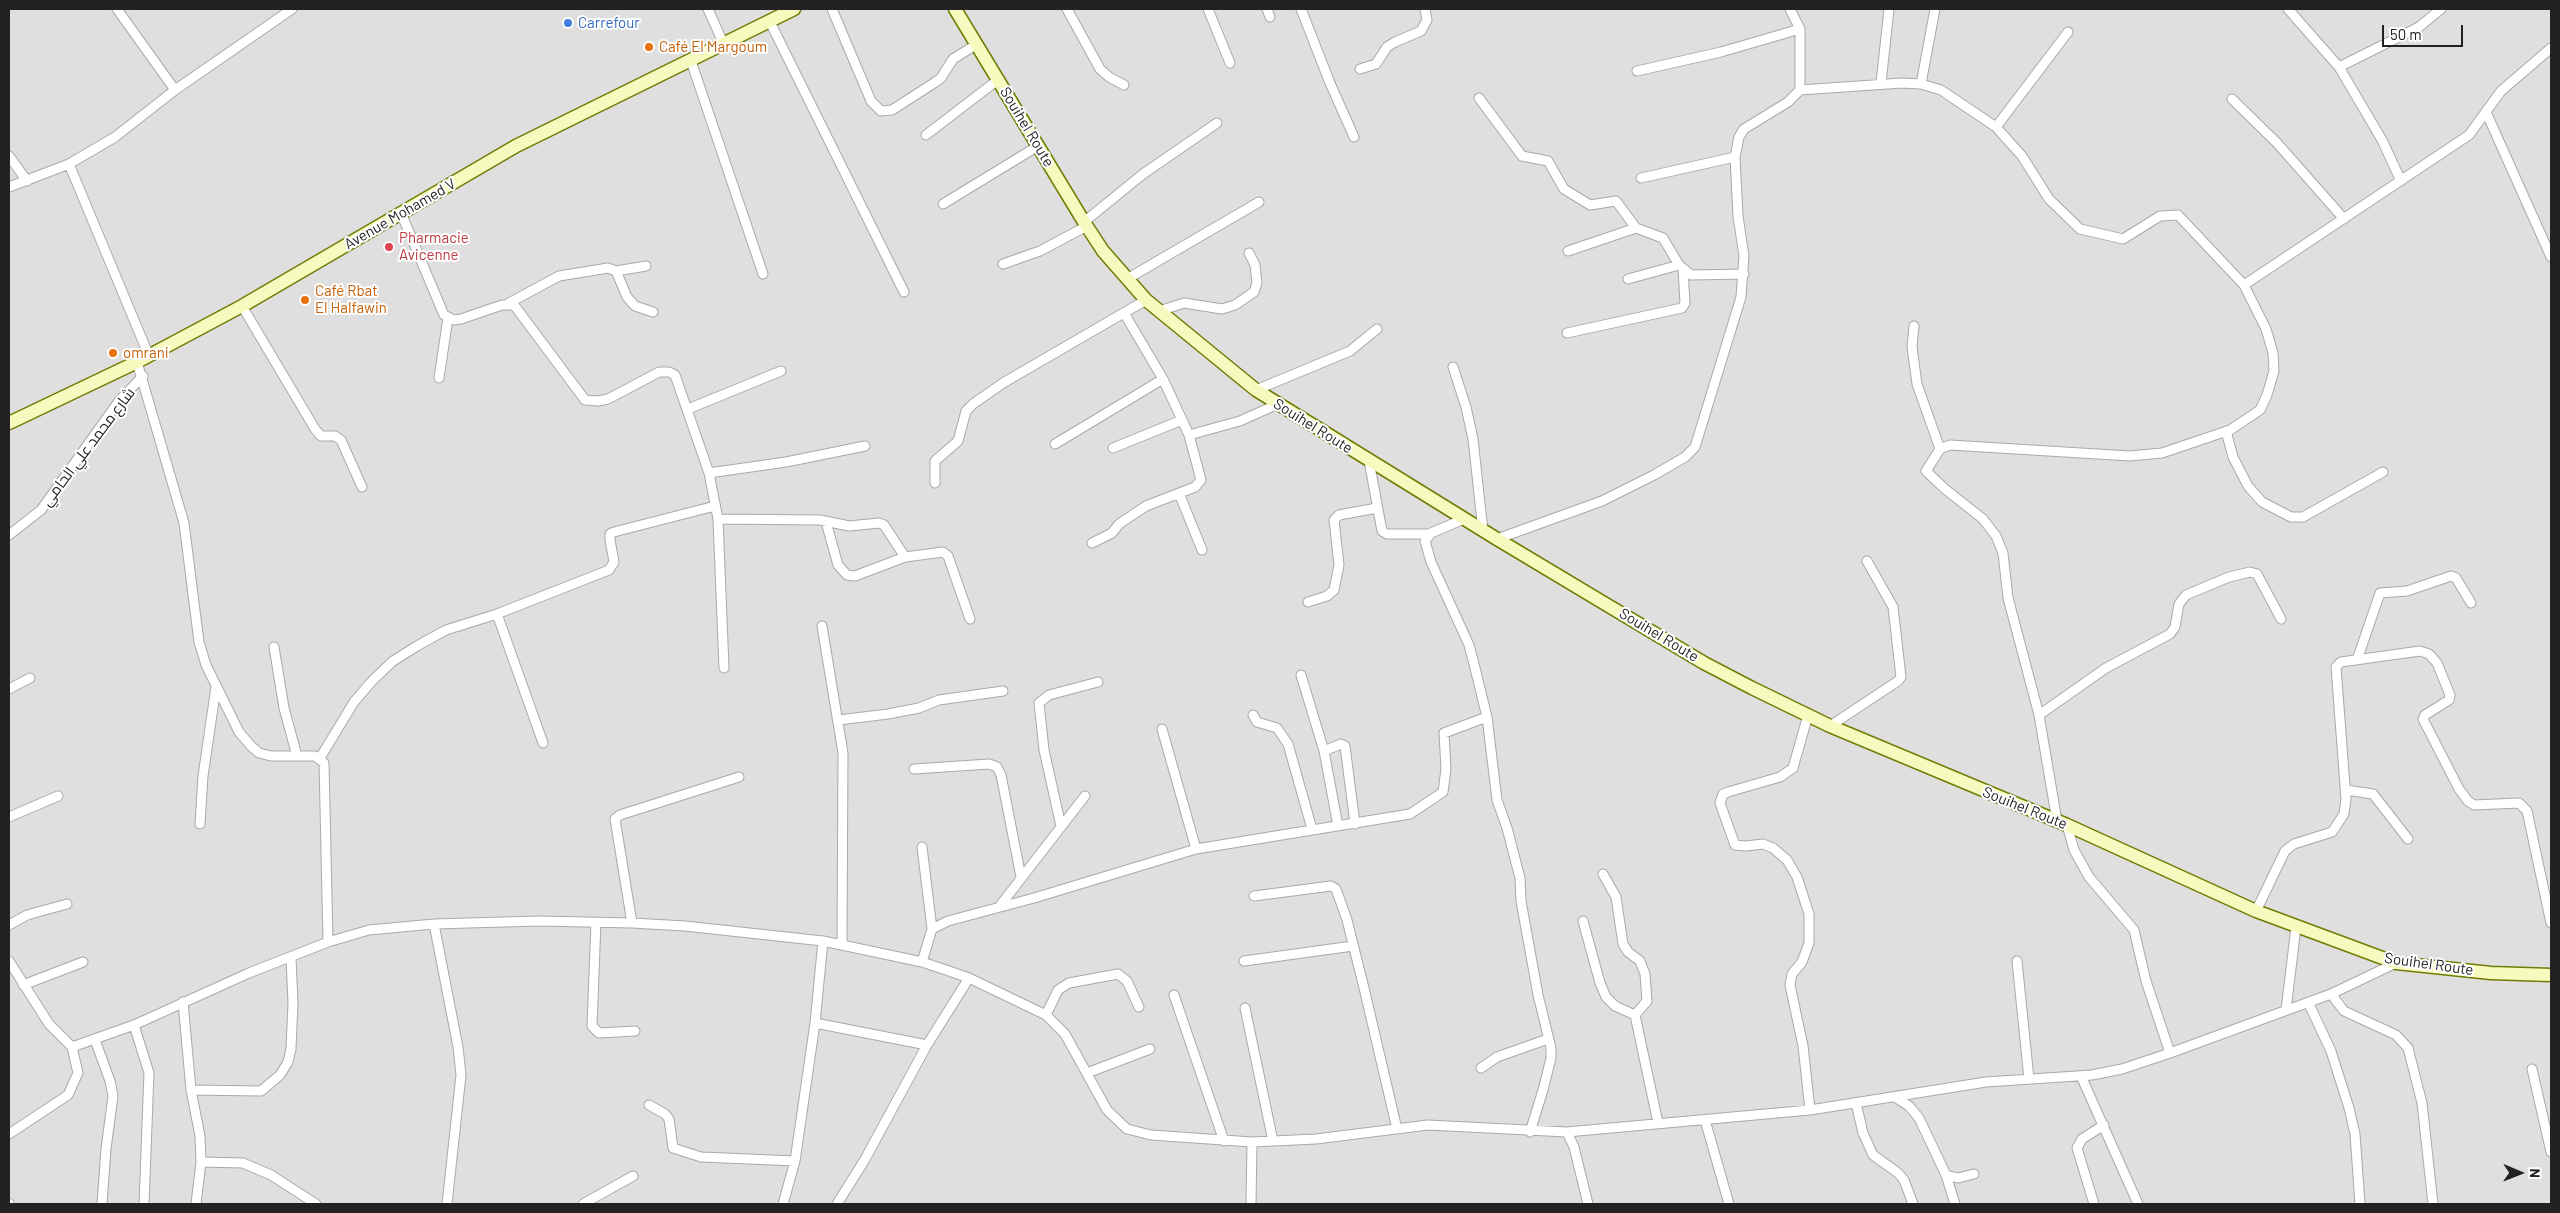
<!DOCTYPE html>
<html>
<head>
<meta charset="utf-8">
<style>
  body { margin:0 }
  #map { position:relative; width:2560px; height:1213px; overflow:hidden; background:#f2efe9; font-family:Barlow,sans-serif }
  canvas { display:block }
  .frame { position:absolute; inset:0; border:10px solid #222; pointer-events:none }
  .north { position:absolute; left:2495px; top:1148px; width:50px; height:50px; -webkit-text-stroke:4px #fff; paint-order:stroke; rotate:91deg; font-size:14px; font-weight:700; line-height:20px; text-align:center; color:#222 }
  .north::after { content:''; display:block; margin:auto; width:18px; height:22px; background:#222; clip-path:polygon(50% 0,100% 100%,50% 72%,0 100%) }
  .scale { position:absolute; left:2382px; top:25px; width:81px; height:22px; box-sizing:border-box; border:2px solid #222; border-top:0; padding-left:6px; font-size:15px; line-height:18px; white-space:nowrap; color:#222; -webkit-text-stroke:4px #fff; paint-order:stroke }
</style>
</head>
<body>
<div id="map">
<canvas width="2560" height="1213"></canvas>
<div class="frame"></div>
<div class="north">N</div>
<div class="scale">50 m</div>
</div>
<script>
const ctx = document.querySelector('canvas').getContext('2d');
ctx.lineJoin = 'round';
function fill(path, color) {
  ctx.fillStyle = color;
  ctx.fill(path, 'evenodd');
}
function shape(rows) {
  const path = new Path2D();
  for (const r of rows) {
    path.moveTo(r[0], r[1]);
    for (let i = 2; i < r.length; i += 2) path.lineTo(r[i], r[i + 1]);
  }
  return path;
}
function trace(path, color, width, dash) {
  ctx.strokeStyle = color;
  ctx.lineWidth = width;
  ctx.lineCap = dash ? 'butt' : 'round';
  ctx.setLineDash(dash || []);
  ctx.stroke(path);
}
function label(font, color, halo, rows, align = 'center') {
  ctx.font = font + ' Barlow,Cairo,sans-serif';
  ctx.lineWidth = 4;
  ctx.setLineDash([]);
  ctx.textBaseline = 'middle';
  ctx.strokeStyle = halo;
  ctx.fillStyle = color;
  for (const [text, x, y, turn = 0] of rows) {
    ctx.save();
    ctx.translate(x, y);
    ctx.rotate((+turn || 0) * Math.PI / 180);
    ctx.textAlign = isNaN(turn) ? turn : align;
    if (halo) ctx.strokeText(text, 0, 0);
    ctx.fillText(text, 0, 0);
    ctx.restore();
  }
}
fill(shape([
  [9,9,2551,9,2551,1204,9,1204]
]), '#e0dfdf');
const street = shape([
  [117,9,175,90],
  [708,9,724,45],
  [832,9,871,101,881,111,892,110,934,83,941,78,953,59,977,44],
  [1067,9,1100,69,1109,77,1124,85],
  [1208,9,1230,63],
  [1267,9,1270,17],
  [1301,9,1330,83,1354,137],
  [2288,9,2339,67,2419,27,2441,9],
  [770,22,904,292],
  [691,61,763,274],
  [2339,67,2382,140,2401,181],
  [1360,69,1376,64,1387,47,1395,42,1421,31,1427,20,1425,9],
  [1637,71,1721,52,1800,29],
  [1881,83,1889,9],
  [1921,84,1935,9],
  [1800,90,1902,83,1921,84,1941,90,1996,127,2022,156,2049,199,2080,229,2123,239,2160,216,2178,215,2244,285],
  [1479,98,1522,156,1548,161,1564,189,1590,205,1616,201,1636,228,1663,238,1679,265,1691,275,1744,274],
  [2232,99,2277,143,2344,219],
  [2486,112,2551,257],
  [1996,127,2068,32],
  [926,135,999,79],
  [9,156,27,181],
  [69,164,115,137,175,90,292,9],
  [1641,178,1735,157],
  [9,187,69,164,149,356],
  [943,204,1038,146],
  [401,213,444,315,454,320,461,319,502,305,514,305,585,400,598,401,608,399,659,372,669,372,675,375,709,473,718,519,724,668],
  [1084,222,1143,174,1217,123],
  [1568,251,1636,228],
  [1003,264,1040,251,1087,226],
  [616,271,646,266],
  [1127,279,1259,202],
  [1628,279,1679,265],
  [509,303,559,276,608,268,616,271,627,297,635,306,653,312],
  [242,306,315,429,321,436,335,436,341,440,362,487],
  [1159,311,1184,303,1222,309,1235,305,1254,292,1257,283,1255,265,1249,253],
  [1914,326,1912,347,1917,384,1940,449],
  [1567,333,1682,308,1685,303,1683,269],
  [137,362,184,523,199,642,206,665,239,732,251,746,259,753,271,756,315,756,324,763,328,942],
  [1453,367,1466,407,1473,439,1483,531],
  [439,378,448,318],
  [1256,390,1350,351,1377,329],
  [688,409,781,371],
  [2226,431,2233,457,2248,486,2262,502,2291,517,2303,517,2383,472],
  [1189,435,1240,421,1278,404],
  [1055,444,1163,379],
  [1113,448,1182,420],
  [1369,461,1382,531,1387,534,1428,534],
  [709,473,786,462,865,446],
  [935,483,935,461,958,441,966,411,973,404,1003,383,1146,300],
  [1179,493,1202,550],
  [718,519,820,520,849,526,879,523,884,525,905,557,943,552,948,556,970,619],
  [1464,519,1431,533,1425,541,1431,562,1469,645,1474,664,1487,717,1497,800,1507,828,1520,878,1521,901,1538,995,1551,1048,1551,1058,1543,1090,1530,1132],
  [826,522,838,565,847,575,855,576,905,557],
  [9,535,41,510,119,401,143,376],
  [1497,539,1602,501,1654,475,1685,457,1695,447,1741,297,1744,256,1738,216,1735,157,1739,137,1744,129,1788,102,1800,90,1800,29,1790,9],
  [1092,543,1112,533,1119,524,1146,506,1195,487,1201,480,1189,435,1163,379,1124,313],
  [1308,602,1327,596,1334,590,1339,565,1334,520,1339,515,1377,508],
  [497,614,543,743],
  [822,626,843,753,842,944],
  [274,647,284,708,297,756],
  [2357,660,2380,593,2407,591,2451,576,2456,578,2471,603],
  [1301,675,1324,751],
  [9,689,30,678],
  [1253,715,1257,722,1277,728,1288,744,1312,829],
  [1808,715,1793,768,1780,777,1728,792,1723,794,1720,803,1735,845,1746,846,1763,844,1773,848,1787,860,1797,877,1809,914,1809,943,1802,962,1792,974,1790,985,1803,1046,1810,1110],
  [2039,715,2106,668,2170,634,2175,627,2179,604,2186,595,2229,577,2250,572,2257,574,2281,619],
  [839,720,888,714,919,708,939,700,1003,691],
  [1830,726,1898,681,1901,677,1893,607,1867,561],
  [1162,729,1196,849],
  [320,758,354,702,372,681,393,661,417,646,446,630,497,614,609,570,614,562,610,540,610,534,614,532,715,506],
  [914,769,989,764,997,767,1001,775,1021,877],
  [2346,790,2373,794,2408,839],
  [9,817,58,796],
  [2057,821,2039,715,2008,598,2003,553,1996,536,1983,519,1945,489,1926,471,1940,449,1950,445,2130,456,2162,453,2230,430,2260,410,2267,395,2274,371,2273,353,2266,329,2244,285,2469,135,2501,91,2551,48],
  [200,824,203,776,216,687],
  [2067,825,2074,850,2089,877,2134,930,2146,981,2170,1053],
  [1061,826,1044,750,1039,703,1049,695,1098,682],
  [1338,826,1324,751,1341,744,1345,746,1355,824],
  [922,847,932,929],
  [1603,874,1616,897,1623,944,1628,952,1640,961,1645,974,1647,1001,1635,1015,1658,1123],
  [1254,896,1331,886,1336,889,1347,920,1364,988,1397,1129],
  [999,907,1085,796],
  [2256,911,2285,851,2294,844,2332,832,2344,814,2346,799,2336,667,2341,662,2420,651,2429,654,2437,663,2450,695,2449,700,2425,715,2423,719,2459,789,2468,801,2474,805,2519,803,2527,811,2551,923],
  [1583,921,1600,983,1606,997,1615,1006,1635,1015],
  [596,922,592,1026,599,1033,635,1031],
  [632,923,615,819,620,815,739,777],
  [434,924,458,1047,461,1075,447,1204],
  [9,925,27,915,67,904],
  [9,961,49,1024,72,1047,78,1073,68,1095,9,1134],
  [1244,961,1353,946],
  [2017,961,2029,1079],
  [922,962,932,929,948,921,1034,898,1196,849,1410,814,1443,792,1446,769,1444,733,1487,717],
  [23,985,83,962],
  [2331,994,2344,1011,2396,1035,2408,1048,2422,1103,2433,1204],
  [1174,995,1224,1141],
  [183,1002,191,1090,200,1136,201,1162,196,1204],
  [2308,1002,2331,1051,2349,1108,2355,1134,2360,1204],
  [1245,1008,1273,1141],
  [2286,1010,2296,927],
  [1046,1015,1058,990,1069,983,1118,974,1127,981,1139,1007],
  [815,1023,927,1045,969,978],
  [134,1025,149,1073,144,1204],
  [95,1040,110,1081,113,1096,106,1149,102,1204],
  [72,1047,134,1025,249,973,328,942,369,930,434,924,539,921,632,923,685,926,823,941],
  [1481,1068,1497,1057,1548,1039],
  [2532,1069,2551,1152],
  [1087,1073,1150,1049],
  [2081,1076,2138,1204],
  [191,1090,261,1091,280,1075,288,1062,291,1049,293,1003,291,958],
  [1895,1097,1909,1106,1919,1118,1946,1175,1958,1178,1974,1174],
  [1856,1103,1863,1133,1873,1155,1898,1173,1904,1180,1913,1204],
  [649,1105,665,1114,669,1119,673,1148,701,1157,795,1161],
  [1705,1120,1729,1204],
  [1567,1132,1574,1147,1588,1204],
  [201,1162,243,1163,271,1175,316,1204],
  [1946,1175,1955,1204],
  [9,1203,9,1204],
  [583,1204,633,1176],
  [783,1204,795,1161,815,1023,823,941,922,962,949,971,969,978,1046,1015,1065,1034,1107,1110,1127,1129,1151,1135,1252,1142,1316,1139,1428,1125,1567,1132,1810,1110,1986,1082,2092,1075,2122,1069,2170,1053,2331,994,2396,963],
  [837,1204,864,1161,927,1045],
  [1251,1204,1252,1142],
  [2094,1204,2077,1148,2082,1139,2104,1125]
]);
const secondary = shape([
  [955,9,1084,222,1103,251,1146,300,1256,390,1497,539,1704,663,1752,688,1830,726,2067,825,2256,911,2396,963,2491,973,2551,975],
  [9,423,137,362,242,306,516,146,794,9]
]);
trace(street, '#a9a9a9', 11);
trace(secondary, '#707d05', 15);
trace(street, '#fff', 9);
trace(secondary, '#f7fabf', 12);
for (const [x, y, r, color] of [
  [568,23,5,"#3f7fe0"],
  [649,47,5,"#e8710a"],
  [389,247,5,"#e0444e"],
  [305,300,5,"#e8710a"],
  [113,353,5,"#e8710a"]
]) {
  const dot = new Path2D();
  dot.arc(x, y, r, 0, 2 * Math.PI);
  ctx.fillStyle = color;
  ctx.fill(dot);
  trace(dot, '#fff', 2);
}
label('15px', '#366cbe', '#fff', [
  ["Carrefour",578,23]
], 'left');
label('15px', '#c56008', '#fff', [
  ["Café El Margoum",659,47],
  ["Café Rbat",315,291],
  ["El Halfawin",315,308],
  ["omrani",123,353]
], 'left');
label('15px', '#222', '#fff', [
  ["Souihel Route",1027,127,59],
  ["Avenue Mohamed V",400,214,-30],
  ["Souihel Route",1313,426,32],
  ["شارع محمد علي الحامي",88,447,-53],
  ["Souihel Route",1659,635,31],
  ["Souihel Route",2025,808,22],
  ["Souihel Route",2429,964,8]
]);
label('15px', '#be3a42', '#fff', [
  ["Pharmacie",399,238],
  ["Avicenne",399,255]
], 'left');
</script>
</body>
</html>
